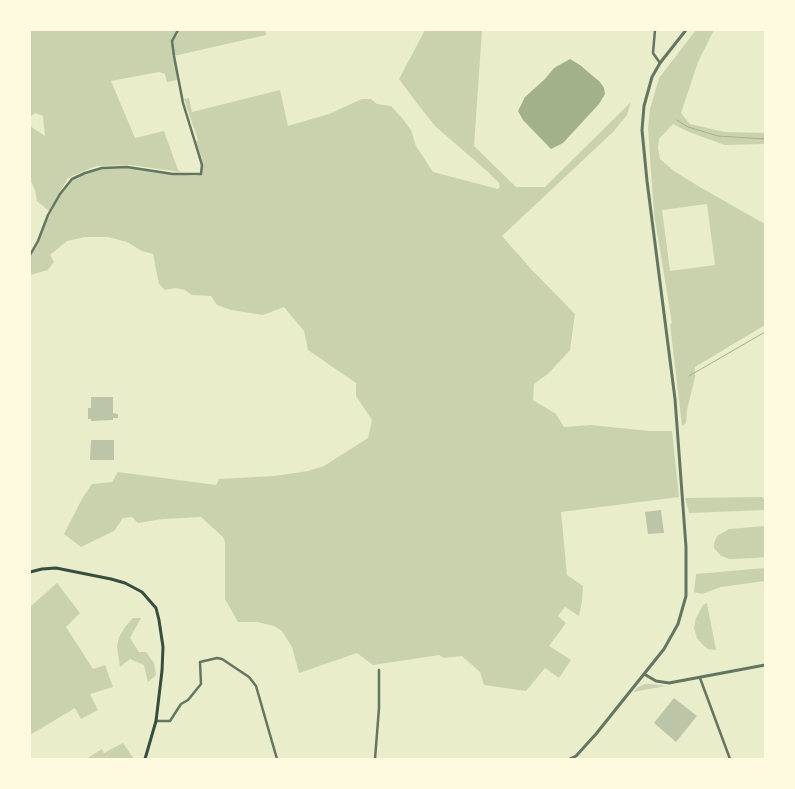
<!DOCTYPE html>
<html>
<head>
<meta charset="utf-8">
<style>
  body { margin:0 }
  #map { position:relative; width:795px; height:789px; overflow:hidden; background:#e9edc9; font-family:"Titillium Web",sans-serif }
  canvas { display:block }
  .frame { position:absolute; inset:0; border:31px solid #fefae0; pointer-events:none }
</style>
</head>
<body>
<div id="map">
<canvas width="795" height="789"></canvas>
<div class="frame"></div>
</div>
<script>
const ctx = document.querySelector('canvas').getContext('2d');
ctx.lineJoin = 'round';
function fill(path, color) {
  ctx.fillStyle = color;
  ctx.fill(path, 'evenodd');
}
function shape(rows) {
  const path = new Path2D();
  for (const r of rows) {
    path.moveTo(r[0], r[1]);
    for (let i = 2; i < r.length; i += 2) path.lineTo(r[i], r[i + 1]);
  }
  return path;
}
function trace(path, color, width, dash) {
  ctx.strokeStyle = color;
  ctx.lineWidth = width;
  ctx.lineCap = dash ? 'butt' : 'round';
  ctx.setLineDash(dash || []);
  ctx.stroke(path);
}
fill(shape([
  [30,30,265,30,266,35,174,56,178,80,167,82,165,74,159,72,111,81,135,138,164,131,178,170,181,172,130,165,96,166,68,178,49,211,37,201,35,190,30,179,30,126,45,136,43,116,35,113,30,117],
  [425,30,482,30,474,146,516,187,545,187,631,102,627,115,614,131,502,236,531,269,575,314,570,350,549,373,534,384,533,400,556,414,564,427,591,425,649,431,672,431,679,497,561,512,567,575,583,586,582,601,579,616,565,607,558,616,566,623,549,646,571,660,559,678,545,668,526,691,484,685,480,672,462,656,444,658,439,655,373,665,357,653,299,673,292,647,282,631,274,626,257,622,238,622,225,599,225,542,223,537,201,517,163,519,138,523,132,517,123,518,114,531,81,547,64,534,83,497,92,484,112,482,118,472,216,485,219,479,275,476,308,471,324,466,368,438,372,420,356,396,356,383,308,350,304,331,284,307,263,315,231,310,217,305,211,296,192,295,185,290,175,288,165,290,159,284,153,254,142,251,127,242,108,237,85,237,67,241,50,255,54,262,48,270,30,275,30,256,60,194,73,179,85,173,99,169,127,167,173,174,196,176,201,174,202,171,195,142,198,140,184,99,189,98,192,112,280,90,288,126,329,114,362,99,371,99,377,104,391,106,402,118,411,130,416,146,433,172,498,189,500,187,499,183,487,171,436,127,419,106,399,79],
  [696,30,714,30,698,62,681,113,690,124,725,132,765,133,765,144,725,145,689,132,673,124,659,139,658,148,660,159,674,171,698,186,765,224,765,325,695,367,695,377,687,410,686,423,682,426,670,324,672,323,654,214,648,128,650,109,659,78],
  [707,204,715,265,670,271,662,210],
  [762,497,765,500,765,510,689,513,685,498],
  [765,526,765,557,756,558,730,559,721,556,714,548,714,543,717,536,729,529],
  [765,568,765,581,721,587,702,594,694,592,696,574],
  [57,583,80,613,66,627,93,669,105,665,113,687,90,694,98,710,81,719,75,708,30,735,30,607],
  [707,603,716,650,708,649,703,645,697,638,694,628,696,618,701,609,703,605],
  [133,618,141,618,130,638,139,652,146,652,154,663,156,675,148,682,144,665,130,659,120,667,117,646,119,637,125,627],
  [645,684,650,684,666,686,633,692,638,687],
  [123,743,134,759,86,759,102,749,104,753]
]), '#cad2ad');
fill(shape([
  [570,59,580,65,600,82,604,88,605,94,599,104,563,143,551,149,523,120,518,111,525,97,545,79,554,68]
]), '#a3b18a');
trace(shape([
  [677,120,688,127,718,136,765,139],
  [689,376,765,332]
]), '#a3b18a', 1);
fill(shape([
  [91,397,113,397,113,413,118,414,118,418,113,418,113,420,91,421,91,419,88,419,88,408,91,408],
  [91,440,114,440,114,460,90,460],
  [661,510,664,533,648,534,645,512],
  [674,698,697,716,676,742,654,723]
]), '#bcc5a7');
trace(shape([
  [655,30,653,53,660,63],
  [30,255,38,241,48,215,60,194,72,179,85,173,102,168,127,167,173,174,201,174,202,165,183,103,174,56,172,41,178,30],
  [700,678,730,759],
  [156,721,170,721,181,704,188,700,201,684,200,662,217,658,222,659,249,677,256,686,277,759],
  [375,759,379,708,379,670]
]), '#617663', 2.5);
trace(shape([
  [644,674,656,681,669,683,765,665],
  [570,759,576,756,596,734,664,649,678,624,686,596,686,547,675,399,647,181,642,130,644,106,652,77,660,63,686,30]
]), '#617663', 3);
trace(shape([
  [30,572,42,569,56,568,111,579,125,583,142,592,156,608,159,620,163,647,162,671,156,721,145,759]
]), '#344e41', 3);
</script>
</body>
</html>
